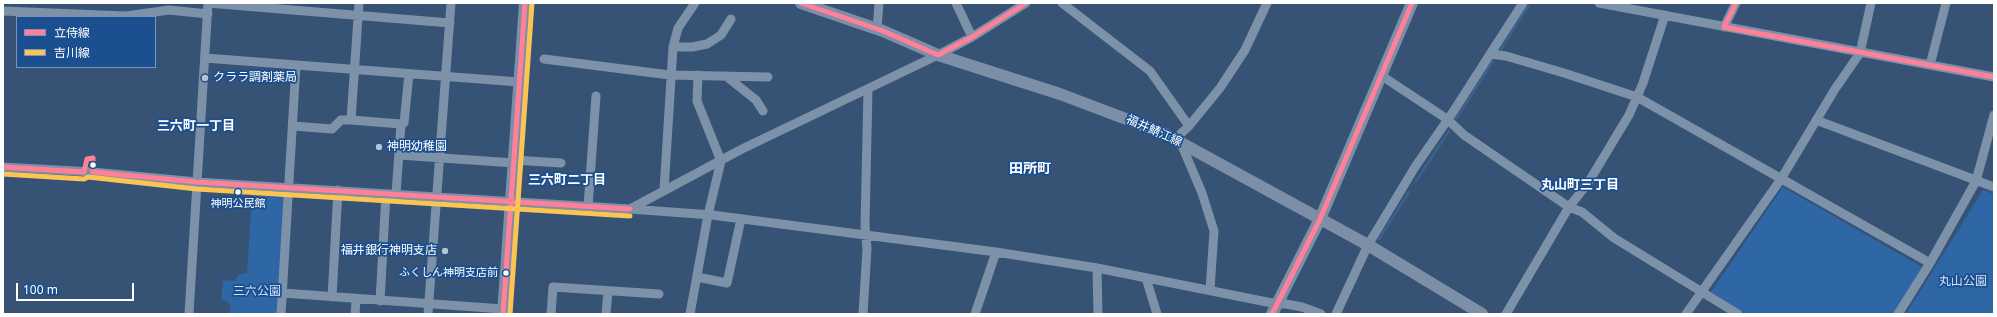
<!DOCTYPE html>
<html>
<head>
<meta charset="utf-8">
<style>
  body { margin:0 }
  #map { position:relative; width:1997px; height:317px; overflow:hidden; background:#365274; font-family:"Noto Sans","Noto Sans JP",sans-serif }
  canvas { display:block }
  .frame { position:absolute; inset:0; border:4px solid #fff; pointer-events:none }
  .legend { position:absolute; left:16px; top:16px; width:140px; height:52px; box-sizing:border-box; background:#1b4f8f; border:1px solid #7695bc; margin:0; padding:5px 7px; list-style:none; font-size:12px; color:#fff }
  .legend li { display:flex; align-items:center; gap:8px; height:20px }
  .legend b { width:20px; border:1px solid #7695bc }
  .scale { position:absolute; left:16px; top:283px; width:118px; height:18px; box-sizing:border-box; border:2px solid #fff; border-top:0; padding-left:5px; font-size:12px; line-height:14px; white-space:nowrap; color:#fff; -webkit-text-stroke:3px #1b4f8f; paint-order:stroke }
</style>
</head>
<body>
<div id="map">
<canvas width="1997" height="317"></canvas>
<div class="frame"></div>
<ul class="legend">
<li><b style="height:5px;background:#ff8098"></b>立侍線</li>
<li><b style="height:5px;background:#fcc553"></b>吉川線</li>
</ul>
<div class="scale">100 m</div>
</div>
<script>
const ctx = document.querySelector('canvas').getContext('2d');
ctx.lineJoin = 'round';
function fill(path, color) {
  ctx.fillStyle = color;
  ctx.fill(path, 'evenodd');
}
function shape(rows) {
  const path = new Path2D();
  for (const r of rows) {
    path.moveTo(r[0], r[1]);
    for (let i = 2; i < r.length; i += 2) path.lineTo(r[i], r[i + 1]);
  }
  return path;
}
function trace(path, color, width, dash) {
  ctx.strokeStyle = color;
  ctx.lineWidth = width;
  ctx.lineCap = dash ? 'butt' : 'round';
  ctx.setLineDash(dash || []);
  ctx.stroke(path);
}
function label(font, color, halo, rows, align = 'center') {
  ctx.font = font + ' "Noto Sans","Noto Sans JP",sans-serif';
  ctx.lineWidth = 3.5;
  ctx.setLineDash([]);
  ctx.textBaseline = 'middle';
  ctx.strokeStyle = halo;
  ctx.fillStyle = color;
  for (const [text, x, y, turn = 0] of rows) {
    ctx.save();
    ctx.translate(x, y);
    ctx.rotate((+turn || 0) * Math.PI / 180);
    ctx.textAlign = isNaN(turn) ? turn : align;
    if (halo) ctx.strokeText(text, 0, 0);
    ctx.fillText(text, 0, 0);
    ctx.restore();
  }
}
fill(shape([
  [1783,187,1922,267,1893,314,1747,314,1711,292],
  [1983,190,1994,194,1994,314,1906,314],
  [252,194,286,194,278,314,229,314,231,306,227,301,221,300,223,280,235,281,239,274,247,273]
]), '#2f66a5');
trace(shape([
  [1500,51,1530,3],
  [1456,119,1493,61],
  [1416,181,1449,131],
  [1379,239,1409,192]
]), '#3b618d', 2.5);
trace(shape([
  [208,3,450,23],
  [359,3,351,120,401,124],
  [956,3,972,37],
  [1062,3,1150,71,1189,126],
  [1599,3,1994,77],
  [3,11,126,16,169,10,208,14],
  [1724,27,1736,3],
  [877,29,879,3],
  [673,47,692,47,707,44,721,35,731,19],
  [1490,54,1506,56,1564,73,1637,97,1930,263],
  [205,58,519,82],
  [544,59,670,75,768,77],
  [1930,65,1946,3],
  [726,76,756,100,763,111],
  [1382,76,1447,119,1464,135,1569,207,1582,212,1614,238,1738,314],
  [1816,120,1994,187],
  [293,126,332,129,341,120,351,120],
  [1175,139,1189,126,1220,88,1245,50,1267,3],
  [1180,141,1202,193,1214,231,1210,290],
  [399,155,514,163],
  [514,160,561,163],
  [3,167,93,172,197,182,630,209,712,215,996,252,1097,268,1277,304,1286,304,1302,307,1321,314],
  [664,190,673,47,678,28,695,3],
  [396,194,401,124,404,123,409,74],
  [588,207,596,96],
  [630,209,742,149,938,55,972,37,1026,3],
  [1097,268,1098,314],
  [697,277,727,283,741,219],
  [1146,278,1157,314],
  [283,293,503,309],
  [332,297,338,190],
  [380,301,386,194],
  [189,314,208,3],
  [281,314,296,65],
  [355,314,356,300],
  [428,314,451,3],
  [551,314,553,287,659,294],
  [606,314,608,291],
  [690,314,708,215,721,161,697,101,698,75],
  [863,314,867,249,865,226,868,89],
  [975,314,996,252],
  [1336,314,1368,245,1415,167,1453,112,1523,3],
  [1506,314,1569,207,1588,183,1629,115,1643,83,1665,15],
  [1686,314,1781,179,1835,89,1860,53,1871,3],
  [1898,314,1930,263,1976,181,1994,115]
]), '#7d92a8', 9);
trace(shape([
  [801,3,883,31,938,55,1060,94,1163,133,1368,245,1482,314],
  [503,314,525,3],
  [1272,314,1320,219,1412,3]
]), '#7d8ea7', 12);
trace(shape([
  [801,3,883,31,938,55,972,37,1026,3],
  [1736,3,1724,27,1994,77],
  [3,167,84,172,87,159,93,158,93,172,197,182,630,209],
  [503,314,525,3],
  [1272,314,1320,219,1412,3]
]), '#ff8098', 5);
trace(shape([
  [3,174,84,179,88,177,197,189,630,216],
  [510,314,532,3]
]), '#fcc553', 5);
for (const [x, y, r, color] of [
  [205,78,4,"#b9c2ce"],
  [379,147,4,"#b9c2ce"],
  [93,165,3.5,"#fff"],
  [238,192,3.5,"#fff"],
  [445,251,4,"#b9c2ce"],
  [506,273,3.5,"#fff"]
]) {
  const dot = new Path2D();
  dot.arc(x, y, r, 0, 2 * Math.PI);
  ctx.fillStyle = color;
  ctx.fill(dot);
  trace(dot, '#1b4f8f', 1.5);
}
label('11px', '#fff', '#1b4f8f', [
  ["神明公民館",238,204],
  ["ふくしん神明支店前",498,273,"right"]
]);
label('12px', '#fff', '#1b4f8f', [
  ["クララ調剤薬局",213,78],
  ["神明幼稚園",387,147],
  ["福井銀行神明支店",437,251,"right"]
], 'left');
label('12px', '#fff', '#1b4f8f', [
  ["福井鯖江線",1154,131,24]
]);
label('12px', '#cfe3fa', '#1b4f8f', [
  ["丸山公園",1963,282],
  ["三六公園",257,292]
]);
label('bold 13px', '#fff', '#1b4f8f', [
  ["三六町一丁目",196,126],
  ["三六町二丁目",567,180],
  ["丸山町三丁目",1580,185]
]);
label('bold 14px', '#fff', '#1b4f8f', [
  ["田所町",1030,169]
]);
</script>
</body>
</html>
